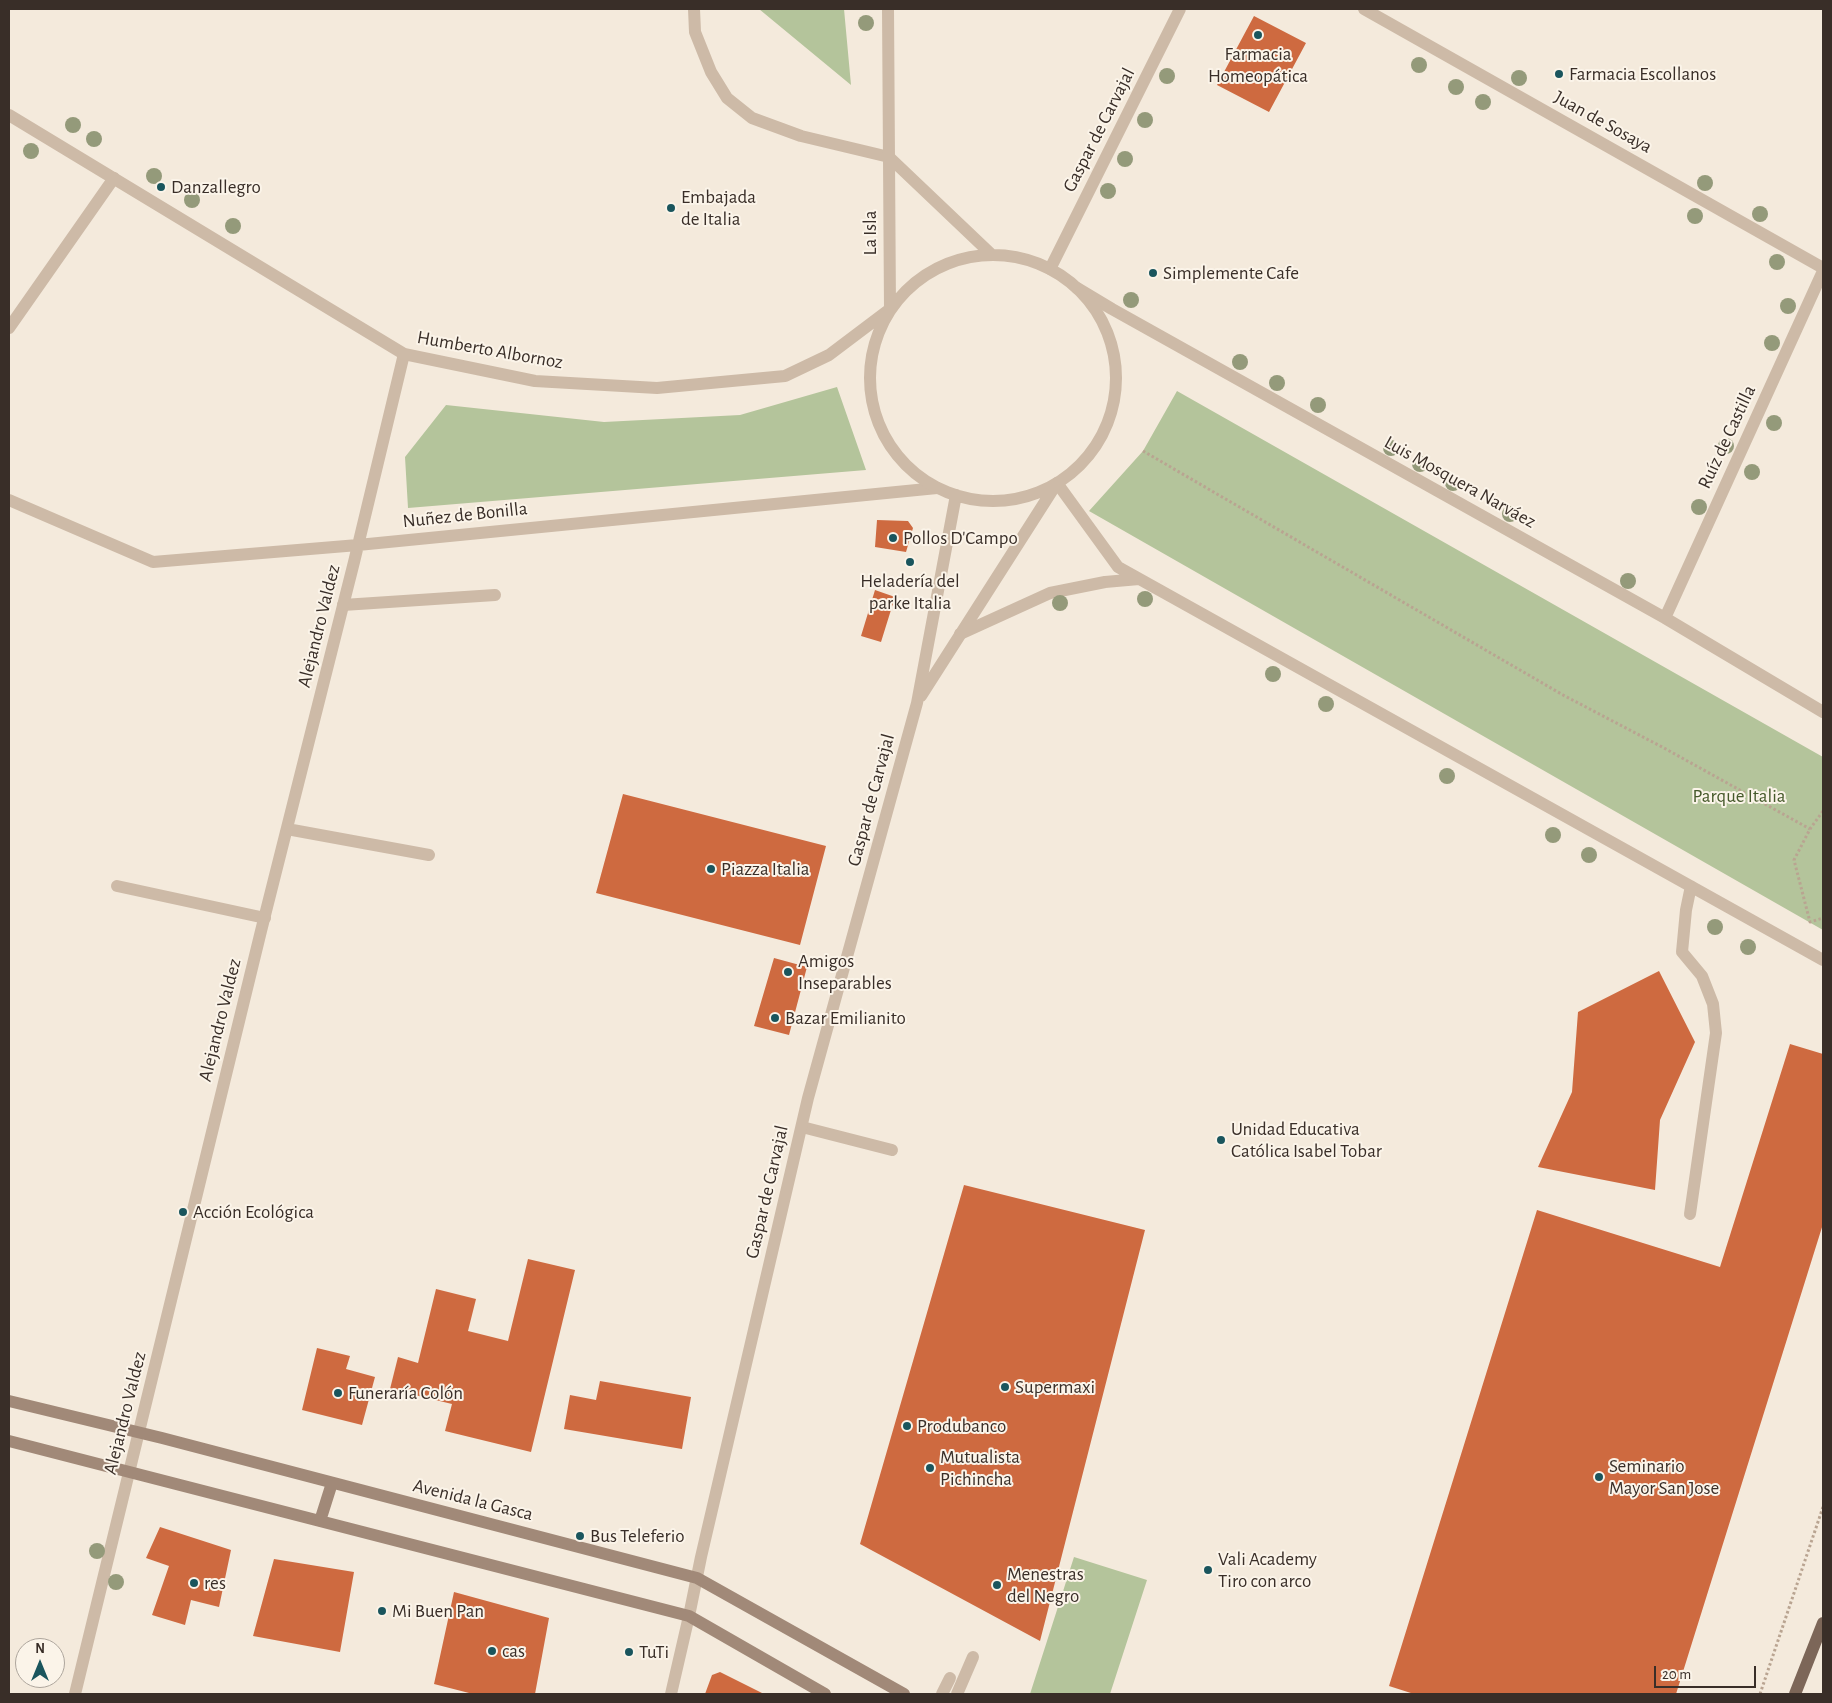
<!DOCTYPE html>
<html>
<head>
<meta charset="utf-8">
<style>
  body { margin:0 }
  #map { position:relative; width:1832px; height:1703px; overflow:hidden; background:#f4eadc; font-family:"Alegreya Sans",sans-serif }
  canvas { display:block }
  .frame { position:absolute; inset:0; border:10px solid #392e28; pointer-events:none }
  .north { position:absolute; left:15px; top:1638px; width:50px; height:50px; box-sizing:border-box; background:#fbf4e9; border:1px solid #ada59c; border-radius:50%; rotate:0deg; font-size:14px; font-weight:700; line-height:20px; text-align:center; color:#392e28 }
  .north::after { content:''; display:block; margin:auto; width:18px; height:22px; background:#1a555d; clip-path:polygon(50% 0,100% 100%,50% 72%,0 100%) }
  .scale { position:absolute; left:1654px; top:1666px; width:102px; height:22px; box-sizing:border-box; border:2px solid #392e28; border-top:0; padding-left:6px; font-size:15px; line-height:18px; white-space:nowrap; color:#392e28; -webkit-text-stroke:4px #fbf4e9; paint-order:stroke }
</style>
</head>
<body>
<div id="map">
<canvas width="1832" height="1703"></canvas>
<div class="frame"></div>
<div class="north">N</div>
<div class="scale">20 m</div>
</div>
<script>
const ctx = document.querySelector('canvas').getContext('2d');
ctx.lineJoin = 'round';
function fill(path, color) {
  ctx.fillStyle = color;
  ctx.fill(path, 'evenodd');
}
function shape(rows) {
  const path = new Path2D();
  for (const r of rows) {
    if (r.length === 3) {
      path.moveTo(r[0] + r[2], r[1]);
      path.arc(r[0], r[1], r[2], 0, 2 * Math.PI);
      continue;
    }
    path.moveTo(r[0], r[1]);
    for (let i = 2; i < r.length; i += 2) path.lineTo(r[i], r[i + 1]);
  }
  return path;
}
function trace(path, color, width, dash) {
  ctx.strokeStyle = color;
  ctx.lineWidth = width;
  ctx.lineCap = dash ? 'butt' : 'round';
  ctx.setLineDash(dash || []);
  ctx.stroke(path);
}
function label(font, color, halo, rows, align = 'center') {
  ctx.font = font + ' "Alegreya Sans",sans-serif';
  ctx.lineWidth = 4;
  ctx.setLineDash([]);
  ctx.textBaseline = 'middle';
  ctx.strokeStyle = halo;
  ctx.fillStyle = color;
  for (const [text, x, y, turn = 0] of rows) {
    ctx.save();
    ctx.translate(x, y);
    ctx.rotate((+turn || 0) * Math.PI / 180);
    ctx.textAlign = isNaN(turn) ? turn : align;
    if (halo) ctx.strokeText(text, 0, 0);
    ctx.fillText(text, 0, 0);
    ctx.restore();
  }
}
fill(shape([
  [759,9,844,9,851,85],
  [837,387,866,470,408,508,405,457,446,405,604,422,740,415],
  [1177,391,1823,757,1823,930,1089,511,1143,451],
  [1074,1557,1147,1580,1110,1694,1030,1694]
]), '#b4c49b');
fill(shape([
  [1254,16,1306,43,1269,112,1217,85],
  [877,520,908,521,913,528,906,552,875,547],
  [875,590,895,597,881,642,861,636],
  [623,794,826,846,800,945,596,893],
  [774,958,807,967,789,1035,754,1026],
  [1659,971,1695,1042,1660,1120,1655,1190,1538,1167,1572,1092,1578,1012],
  [1790,1044,1823,1054,1823,1224,1676,1694,1414,1694,1389,1686,1537,1210,1720,1267],
  [964,1185,1145,1230,1040,1641,860,1544],
  [528,1259,575,1270,531,1452,445,1431,452,1404,390,1389,398,1357,418,1363,436,1289,476,1299,468,1331,508,1341],
  [317,1348,350,1356,346,1369,375,1377,362,1425,302,1410],
  [600,1381,691,1397,682,1449,564,1429,570,1395,596,1400],
  [160,1527,231,1550,219,1607,191,1600,185,1625,152,1615,169,1566,146,1558],
  [274,1559,354,1572,340,1652,253,1636],
  [454,1592,549,1618,535,1694,473,1694,434,1684],
  [720,1672,764,1694,705,1694,712,1675]
]), '#ce6a40');
trace(shape([
  [1143,451,1563,695,1664,748,1810,829],
  [1823,811,1810,829,1794,860,1810,922,1823,918],
  [664,1541,666,1542],
  [1760,1694,1823,1507]
]), '#b9a491', 3, [2.5, 2.5]);
trace(shape([
  [694,9,695,32,711,72,727,98,752,118,801,136,889,157],
  [1057,483,1118,567,1823,960],
  [343,605,495,595],
  [960,634,1050,593,1105,582,1139,579],
  [117,886,265,918],
  [802,1127,892,1150],
  [1690,1214,1716,1033,1713,1004,1702,976,1682,952,1686,910,1691,886],
  [942,1694,950,1678],
  [957,1694,973,1657]
]), '#cdbaa7', 12);
trace(shape([
  [1364,9,1823,268],
  [1050,269,1180,9],
  [1077,288,1112,309,1665,618,1823,712],
  [9,328,114,178],
  [9,500,153,562,358,545,937,488],
  [1665,618,1823,271],
  [287,829,429,855],
  [75,1694,261,931,354,562,404,354],
  [671,1694,689,1616]
]), '#cdbaa7', 12);
trace(shape([
  [9,115,404,354,535,381,657,388,785,376,829,355,890,309,888,9],
  [889,157,991,254],
  [993,378,123],
  [921,696,1057,483],
  [689,1616,701,1557,808,1098,917,703,956,495]
]), '#cdbaa7', 12);
trace(shape([
  [9,1401,162,1438,697,1578,904,1694],
  [9,1441,689,1616,825,1694],
  [320,1521,332,1483]
]), '#a18978', 12);
trace(shape([
  [1795,1694,1823,1623]
]), '#7c6658', 12);
ctx.fillStyle = '#949a7a';
for (const [x, y] of [
  [866,23],
  [1419,65],
  [1167,76],
  [1519,78],
  [1456,87],
  [1483,102],
  [1145,120],
  [73,125],
  [94,139],
  [31,151],
  [1125,159],
  [154,176],
  [1705,183],
  [1108,191],
  [192,200],
  [1760,214],
  [1695,216],
  [233,226],
  [1777,262],
  [1131,300],
  [1788,306],
  [1772,343],
  [1240,362],
  [1277,383],
  [1318,405],
  [1774,423],
  [1726,446],
  [1391,448],
  [1420,464],
  [1752,472],
  [1453,483],
  [1699,507],
  [1510,514],
  [1628,581],
  [1145,599],
  [1060,603],
  [1273,674],
  [1326,704],
  [1447,776],
  [1553,835],
  [1589,855],
  [1715,927],
  [1748,947],
  [97,1551],
  [116,1582]
]) {
  ctx.beginPath();
  ctx.arc(x, y, 8, 0, 2 * Math.PI);
  ctx.fill();
}
for (const [x, y, r, color] of [
  [1258,35,5,"#1a555d"],
  [1559,74,5,"#1a555d"],
  [161,187,5,"#1a555d"],
  [671,208,5,"#1a555d"],
  [1153,273,5,"#1a555d"],
  [893,538,5,"#1a555d"],
  [910,562,5,"#1a555d"],
  [711,869,5,"#1a555d"],
  [788,972,5,"#1a555d"],
  [775,1018,5,"#1a555d"],
  [1221,1140,5,"#1a555d"],
  [183,1212,5,"#1a555d"],
  [1005,1387,5,"#1a555d"],
  [338,1393,5,"#1a555d"],
  [907,1426,5,"#1a555d"],
  [930,1468,5,"#1a555d"],
  [1599,1477,5,"#1a555d"],
  [580,1536,5,"#1a555d"],
  [1208,1570,5,"#1a555d"],
  [194,1583,5,"#1a555d"],
  [997,1585,5,"#1a555d"],
  [382,1611,5,"#1a555d"],
  [492,1651,5,"#1a555d"],
  [629,1652,5,"#1a555d"]
]) {
  const dot = new Path2D();
  dot.arc(x, y, r, 0, 2 * Math.PI);
  ctx.fillStyle = color;
  ctx.fill(dot);
  trace(dot, '#fbf4e9', 2);
}
label('19px', '#392e28', '#fbf4e9', [
  ["Farmacia",1258,54,"center"],
  ["Homeopática",1258,76,"center"],
  ["Farmacia Escollanos",1569,74],
  ["Danzallegro",171,187],
  ["Embajada",681,197],
  ["de Italia",681,219],
  ["Simplemente Cafe",1163,273],
  ["Pollos D'Campo",903,538],
  ["Heladería del",910,581,"center"],
  ["parke Italia",910,603,"center"],
  ["Piazza Italia",721,869],
  ["Amigos",798,961],
  ["Inseparables",798,983],
  ["Bazar Emilianito",785,1018],
  ["Unidad Educativa",1231,1129],
  ["Católica Isabel Tobar",1231,1151],
  ["Acción Ecológica",193,1212],
  ["Supermaxi",1015,1387],
  ["Funeraría Colón",348,1393],
  ["Produbanco",917,1426],
  ["Mutualista",940,1457],
  ["Pichincha",940,1479],
  ["Seminario",1609,1466],
  ["Mayor San Jose",1609,1488],
  ["Bus Teleferio",590,1536],
  ["Vali Academy",1218,1559],
  ["Tiro con arco",1218,1581],
  ["Menestras",1007,1574],
  ["del Negro",1007,1596],
  ["res",204,1583],
  ["Mi Buen Pan",392,1611],
  ["cas",502,1651],
  ["TuTi",639,1652]
], 'left');
label('19px', '#392e28', '#fbf4e9', [
  ["Juan de Sosaya",1603,122,29],
  ["Gaspar de Carvajal",1099,130,-63],
  ["La Isla",870,233,-90],
  ["Humberto Albornoz",490,350,10],
  ["Ruíz de Castilla",1727,437,-65],
  ["Luis Mosquera Narváez",1460,482,29],
  ["Nuñez de Bonilla",465,515,-6],
  ["Alejandro Valdez",319,626,-76],
  ["Gaspar de Carvajal",871,800,-75],
  ["Alejandro Valdez",220,1020,-76],
  ["Gaspar de Carvajal",767,1192,-77],
  ["Alejandro Valdez",125,1413,-76],
  ["Avenida la Gasca",473,1500,14]
]);
label('19px', '#45592a', '#fbf4e9', [
  ["Parque Italia",1739,796]
]);
</script>
</body>
</html>
